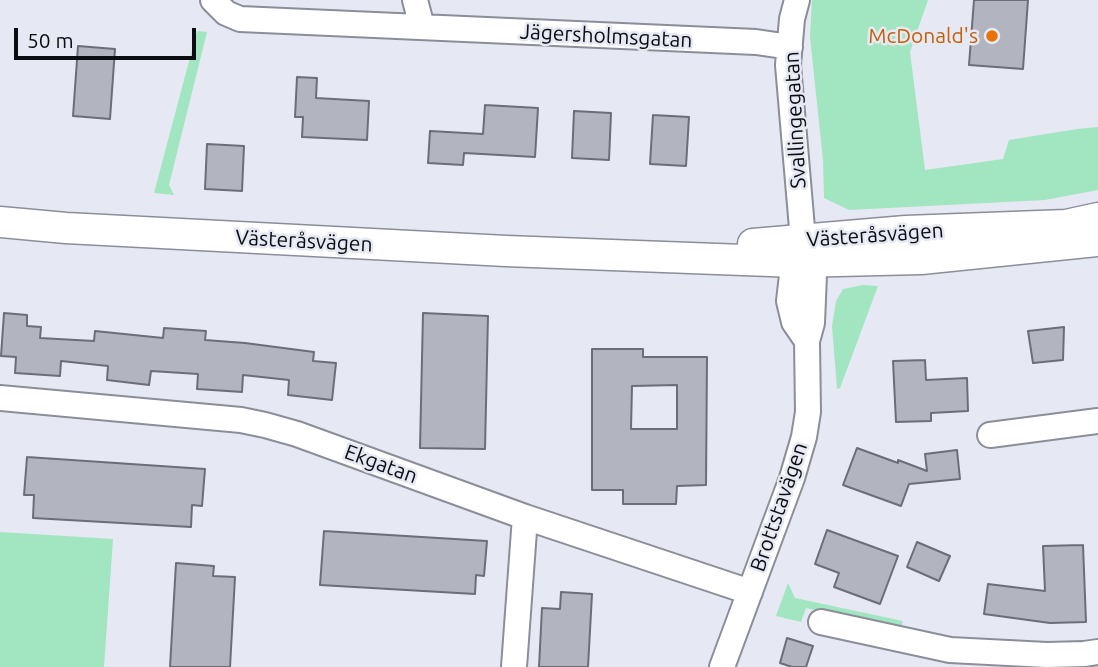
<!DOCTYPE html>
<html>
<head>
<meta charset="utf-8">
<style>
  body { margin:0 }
  #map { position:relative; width:1098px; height:667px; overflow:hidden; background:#e6e9f4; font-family:Ubuntu,sans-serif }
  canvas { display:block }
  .scale { position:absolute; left:14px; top:28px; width:182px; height:32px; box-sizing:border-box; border:4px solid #0c0d11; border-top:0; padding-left:9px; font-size:21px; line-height:24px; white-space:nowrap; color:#0c0d11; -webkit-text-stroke:5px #e6e9f4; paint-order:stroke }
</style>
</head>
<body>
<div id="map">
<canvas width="1098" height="667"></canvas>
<div class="scale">50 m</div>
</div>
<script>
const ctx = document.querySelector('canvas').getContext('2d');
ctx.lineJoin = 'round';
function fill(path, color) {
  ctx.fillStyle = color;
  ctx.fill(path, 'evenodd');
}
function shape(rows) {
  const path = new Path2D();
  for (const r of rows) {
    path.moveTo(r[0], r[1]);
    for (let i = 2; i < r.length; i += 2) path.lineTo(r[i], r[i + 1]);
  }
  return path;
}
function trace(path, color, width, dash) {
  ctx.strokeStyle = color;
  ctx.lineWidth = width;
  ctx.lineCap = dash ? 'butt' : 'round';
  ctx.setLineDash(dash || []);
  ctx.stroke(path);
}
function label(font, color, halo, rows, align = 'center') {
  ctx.font = font + ' Ubuntu,sans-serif';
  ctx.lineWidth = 5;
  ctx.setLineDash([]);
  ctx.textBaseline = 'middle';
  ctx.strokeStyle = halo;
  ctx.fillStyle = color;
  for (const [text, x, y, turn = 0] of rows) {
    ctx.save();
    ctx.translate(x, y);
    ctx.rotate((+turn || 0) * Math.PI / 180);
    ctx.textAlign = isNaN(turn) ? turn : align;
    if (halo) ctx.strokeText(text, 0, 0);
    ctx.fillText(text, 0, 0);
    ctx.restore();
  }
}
fill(shape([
  [812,0,928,0,910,52,925,170,1003,159,1009,140,1077,129,1098,127,1098,190,1045,200,849,210,824,198,823,160,810,37],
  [197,31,207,32,169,185,174,195,154,193],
  [863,285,878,286,840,388,837,389,832,326,836,301,843,289],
  [0,532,113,539,104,667,0,667],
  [788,583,795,598,903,621,900,631,806,608,801,622,776,616]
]), '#a1e5c1');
const building = shape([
  [974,0,1028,0,1023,69,969,65,974,0],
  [78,46,115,49,110,119,73,116,78,46],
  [297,77,317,78,316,98,369,101,367,140,302,137,303,117,295,117,297,77],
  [485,105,538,108,535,157,464,153,463,165,428,163,430,131,483,134,485,105],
  [574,111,611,113,609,160,572,158,574,111],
  [653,115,689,117,686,166,650,164,653,115],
  [207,144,244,146,242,191,205,189,207,144],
  [4,313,27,315,27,326,41,327,40,338,94,341,95,331,163,338,164,328,206,331,205,340,245,343,314,352,313,361,336,363,332,400,288,395,289,380,243,375,242,392,197,389,198,374,151,371,149,385,107,380,108,366,61,361,60,376,15,373,16,357,1,356,4,313],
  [423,313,488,316,485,449,420,448,423,313],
  [1064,327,1063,360,1033,363,1028,331,1064,327],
  [592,349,643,349,643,357,707,357,706,485,677,486,676,504,623,504,623,490,592,490,592,349],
  [677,385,677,429,631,429,632,386,677,385],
  [925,360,926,380,967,378,968,411,931,413,931,421,896,422,893,361,925,360],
  [857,448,898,463,898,460,927,471,925,454,957,450,960,479,909,484,901,506,843,485,857,448],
  [27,457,205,469,202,506,192,505,191,527,33,518,34,495,24,495,27,457],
  [827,530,898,556,880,604,834,587,839,573,815,564,827,530],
  [324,531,487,541,484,576,476,575,475,594,320,585,324,531],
  [917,542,950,556,939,581,907,567,917,542],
  [1083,545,1086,622,1050,623,984,614,988,584,1045,591,1043,546,1083,545],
  [176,563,214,566,213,576,235,577,230,667,170,667,176,563],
  [561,592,592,594,588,667,539,667,542,608,560,609,561,592],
  [787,638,813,646,806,667,792,667,780,663,787,638]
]);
fill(building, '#b2b5bf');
trace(building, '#6b6d77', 2);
const minor = shape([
  [213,0,226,13,240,19,756,42,790,47],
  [415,0,422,27],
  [801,244,792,275,789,301,794,322,807,341],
  [0,398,241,420,265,425,297,434,525,517,750,592],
  [990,435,1098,421],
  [821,622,950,650,1047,655,1084,654,1098,652],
  [514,667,525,517],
  [722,667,792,478,804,437,808,412,807,341,812,323,814,274,811,261,803,240,788,65,792,19,797,0]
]);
const tertiary = shape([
  [0,222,66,228,506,251,796,262,921,259,1098,241],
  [753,244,906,231,1066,225,1098,218]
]);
trace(minor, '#8b8e98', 28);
trace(tertiary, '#8b8e98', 33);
trace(minor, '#fff', 24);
trace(tertiary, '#fff', 30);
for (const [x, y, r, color] of [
  [992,36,7,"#e8710a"]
]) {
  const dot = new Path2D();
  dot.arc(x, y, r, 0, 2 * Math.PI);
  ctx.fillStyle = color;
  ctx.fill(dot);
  trace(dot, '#e6e9f4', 2.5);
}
label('21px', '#0c0d11', '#e6e9f4', [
  ["Jägersholmsgatan",606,36,3],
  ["Svallingegatan",795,120,-93],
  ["Västeråsvägen",875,235,-4],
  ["Västeråsvägen",304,241,3],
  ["Ekgatan",381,464,20],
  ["Brottstavägen",779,507,-71]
]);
label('21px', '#c56008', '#e6e9f4', [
  ["McDonald's",978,36]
], 'right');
</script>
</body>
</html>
